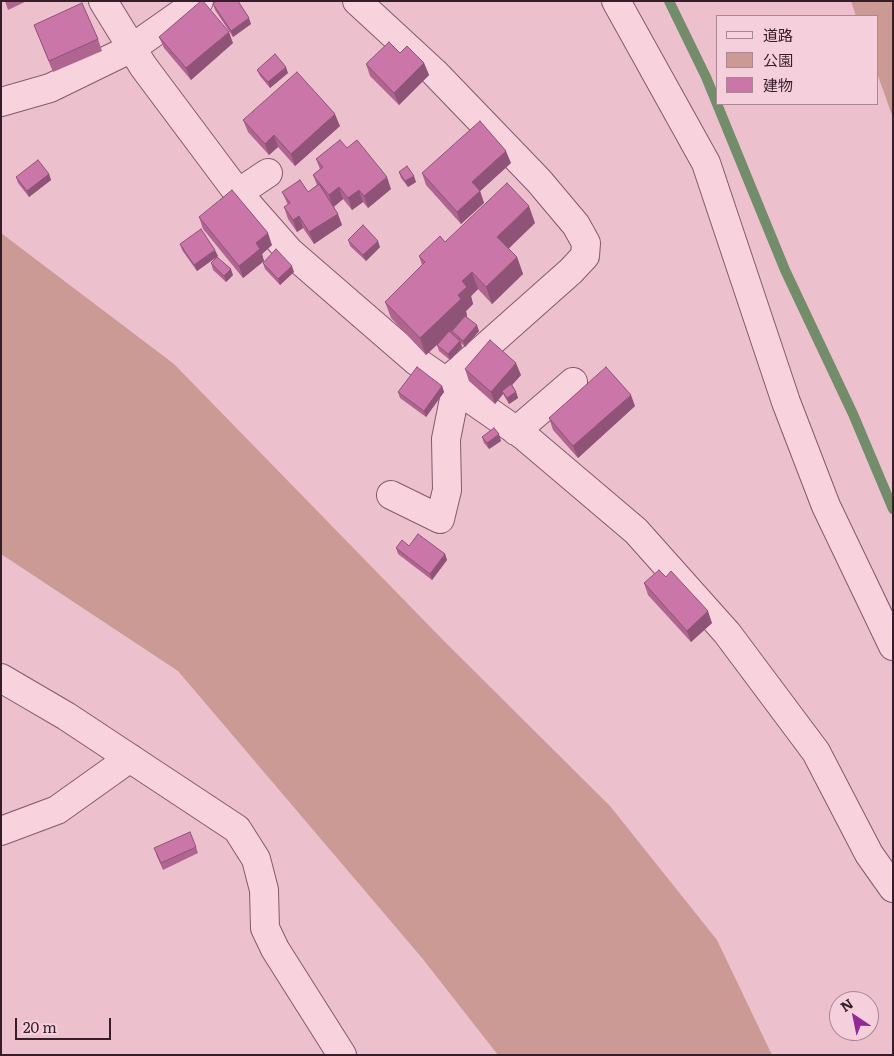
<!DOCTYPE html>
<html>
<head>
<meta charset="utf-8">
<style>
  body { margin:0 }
  #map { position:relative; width:894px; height:1056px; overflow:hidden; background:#edc0ce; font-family:Literata,"Noto Sans JP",serif }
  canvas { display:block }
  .frame { position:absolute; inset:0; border:2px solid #351d2a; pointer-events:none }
  .legend { position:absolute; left:716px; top:15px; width:162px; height:90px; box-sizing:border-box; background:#f5cfdb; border:1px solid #a88894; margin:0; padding:6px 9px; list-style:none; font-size:15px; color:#351d2a }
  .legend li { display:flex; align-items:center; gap:10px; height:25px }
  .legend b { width:25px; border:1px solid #a88894 }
  .north { position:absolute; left:829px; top:991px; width:50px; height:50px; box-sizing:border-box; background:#f5cfdb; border:1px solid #a88894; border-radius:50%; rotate:326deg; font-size:14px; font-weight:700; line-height:20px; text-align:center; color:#351d2a }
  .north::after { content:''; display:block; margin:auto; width:18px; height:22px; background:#922994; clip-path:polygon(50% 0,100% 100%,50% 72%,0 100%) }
  .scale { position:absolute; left:15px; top:1018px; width:96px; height:22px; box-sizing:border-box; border:2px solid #351d2a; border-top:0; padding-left:6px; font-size:15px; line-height:18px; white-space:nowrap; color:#351d2a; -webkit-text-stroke:4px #f5cfdb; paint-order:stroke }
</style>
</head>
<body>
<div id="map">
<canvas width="894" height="1056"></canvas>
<div class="frame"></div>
<ul class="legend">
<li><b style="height:6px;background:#f8d3de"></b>道路</li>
<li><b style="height:14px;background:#cb9a94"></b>公園</li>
<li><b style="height:14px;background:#cb76a8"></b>建物</li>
</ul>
<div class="north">N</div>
<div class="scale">20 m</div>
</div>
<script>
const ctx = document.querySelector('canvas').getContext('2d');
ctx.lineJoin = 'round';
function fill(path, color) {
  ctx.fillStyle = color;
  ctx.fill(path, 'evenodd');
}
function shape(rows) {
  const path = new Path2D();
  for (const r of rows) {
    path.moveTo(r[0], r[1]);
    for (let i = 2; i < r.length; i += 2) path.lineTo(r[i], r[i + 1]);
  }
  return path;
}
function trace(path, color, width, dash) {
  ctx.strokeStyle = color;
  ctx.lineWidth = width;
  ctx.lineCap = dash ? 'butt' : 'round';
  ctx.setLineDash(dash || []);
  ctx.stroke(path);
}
fill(shape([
  [851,1,893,1,893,118,878,76,878,16,856,16],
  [1,233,174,364,444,641,610,806,717,940,772,1055,498,1055,422,958,178,671,1,554]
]), '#cb9a94');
trace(shape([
  [669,1,706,77,785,270,853,414,893,509]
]), '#738d6a', 10);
const minor = shape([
  [103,1,143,66,238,193,289,251,416,361,524,436,636,531,727,633,816,752,869,854,893,888],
  [357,1,435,73,539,181,576,225,586,243,585,256,571,271,446,382],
  [616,1,706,163,786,402,826,506,893,646],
  [1,102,50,88,132,48,199,1],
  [238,193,268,173],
  [516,431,573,382],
  [391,495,440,519,447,490,446,439,456,389],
  [1,678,66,716,237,829,256,859,264,890,265,928,275,949,342,1055],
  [1,831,57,810,130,758]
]);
trace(minor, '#86586e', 30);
trace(minor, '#f8d3de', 28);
fill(shape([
  [5,1,27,1,8,10],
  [213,4,251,24,233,37,215,10],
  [34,25,98,39,102,51,53,72],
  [159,37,233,43,191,80,164,48],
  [400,53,424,63,429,75,399,105,370,76,366,64],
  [257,70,288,73,270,88,260,76],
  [243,120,340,126,295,166,278,147,269,155,248,132],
  [347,148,391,189,368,208,363,202,352,210,343,199,334,207,342,225,314,244,303,228,297,232,288,219,284,207,288,205,282,192,308,192,317,185,313,175,320,169,316,159],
  [511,163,480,191,484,203,461,224,426,185,422,173],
  [399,172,416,182,408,187,401,178],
  [49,174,51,180,29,197,18,183,16,177],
  [199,217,272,245,262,254,264,261,243,278,203,229],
  [535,223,508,249,517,257,523,274,492,304,478,289,471,296,473,304,466,311,467,316,466,316,479,331,465,347,461,343,462,347,450,360,439,351,437,345,426,355,391,318,385,302,422,265,419,256],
  [348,240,380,247,366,261,350,246],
  [180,244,218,256,197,271,182,250],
  [211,263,233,275,226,282,213,270],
  [263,263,294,272,280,285,265,269],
  [465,369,521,375,512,385,516,392,518,398,509,404,503,394,495,404,469,381],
  [442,386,444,392,426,417,400,398,398,392],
  [635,406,578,458,553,430,549,418],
  [482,437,501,441,489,449,484,443],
  [409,546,445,554,447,560,432,580,398,554,396,548],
  [666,577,712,623,691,642,648,595,644,583],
  [196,847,198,853,163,870,156,854]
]), '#af6590');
fill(shape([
  [249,18,251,24,233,37,231,31],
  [229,32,233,43,191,80,186,68],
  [424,63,429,75,399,105,394,93],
  [286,67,288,73,270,88,268,82],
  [335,114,340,126,295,166,291,154],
  [274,135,278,147,269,155,265,144],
  [506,151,511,163,477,194,472,182],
  [49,174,51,180,29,197,27,191],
  [414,176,416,182,408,187,405,181],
  [387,177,391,189,368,208,364,196],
  [339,187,343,199,333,207,329,195],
  [359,190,363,202,352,210,348,198],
  [480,191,484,203,461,224,457,212],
  [529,206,535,223,503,254,497,237],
  [338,214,342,225,314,244,309,232],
  [299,216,303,228,297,232,293,220],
  [268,233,272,245,262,254,264,261,243,278,239,266,256,243],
  [378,241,380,247,366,261,363,255],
  [215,250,218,256,197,271,194,265],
  [517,257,523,274,492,304,486,287],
  [292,266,294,272,280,285,278,279],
  [231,269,233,275,226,282,224,276],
  [472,272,478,289,471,296,473,304,466,311,467,316,426,355,420,338,458,295,462,281],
  [477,325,479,331,465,347,463,341],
  [460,341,462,347,450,360,448,354],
  [516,363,521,375,504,394,502,391,503,394,495,404,491,392],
  [442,386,444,392,426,417,424,411],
  [516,392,518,398,509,404,507,398],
  [631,395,635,406,578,458,573,446],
  [499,434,501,441,489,449,487,443],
  [445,554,447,560,432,580,430,574],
  [708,611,712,623,691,642,687,631]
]), '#8e5376');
const building = shape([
  [201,1,203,1,229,32,186,68,159,37,201,1],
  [217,1,238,1,249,18,231,31,213,4,217,1],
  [82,3,98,39,49,61,34,25,82,3],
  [389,42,400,53,407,46,424,63,394,93,366,64,389,42],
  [275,54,286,67,268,82,257,70,275,54],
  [297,72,335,114,291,154,274,135,265,144,243,120,297,72],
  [480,121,506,151,472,182,480,191,457,212,422,173,480,121],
  [340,140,347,148,357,140,387,177,364,196,359,190,348,198,339,187,329,195,313,175,323,167,316,159,340,140],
  [38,160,49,174,27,191,16,177,38,160],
  [407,166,414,176,405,181,399,172,407,166],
  [300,180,308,192,319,184,338,214,309,232,299,216,293,220,284,207,290,203,282,192,300,180],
  [507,183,529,206,497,237,517,257,486,287,472,272,462,281,467,287,458,295,461,299,420,338,385,302,425,262,419,256,440,236,445,242,507,183],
  [232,190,268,233,256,243,260,249,239,266,199,217,232,190],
  [363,225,378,241,363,255,348,240,363,225],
  [201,229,215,250,194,265,180,244,201,229],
  [276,249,292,266,278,279,263,263,276,249],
  [217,257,231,269,224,276,211,263,217,257],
  [465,316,477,325,463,341,452,331,465,316],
  [449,331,460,341,448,354,437,345,449,331],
  [490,340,516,363,491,392,465,369,490,340],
  [417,367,442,386,424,411,398,392,417,367],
  [606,367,631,395,573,446,549,418,606,367],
  [511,384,516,392,507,398,502,391,511,384],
  [494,428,499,434,487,443,482,437,494,428],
  [418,534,445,554,430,574,396,548,402,540,409,546,418,534],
  [659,570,666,577,671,571,708,611,687,631,644,583,659,570],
  [190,832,196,847,161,863,154,848,190,832]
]);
fill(building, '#cb76a8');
trace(building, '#8e5376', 1);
</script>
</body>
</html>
